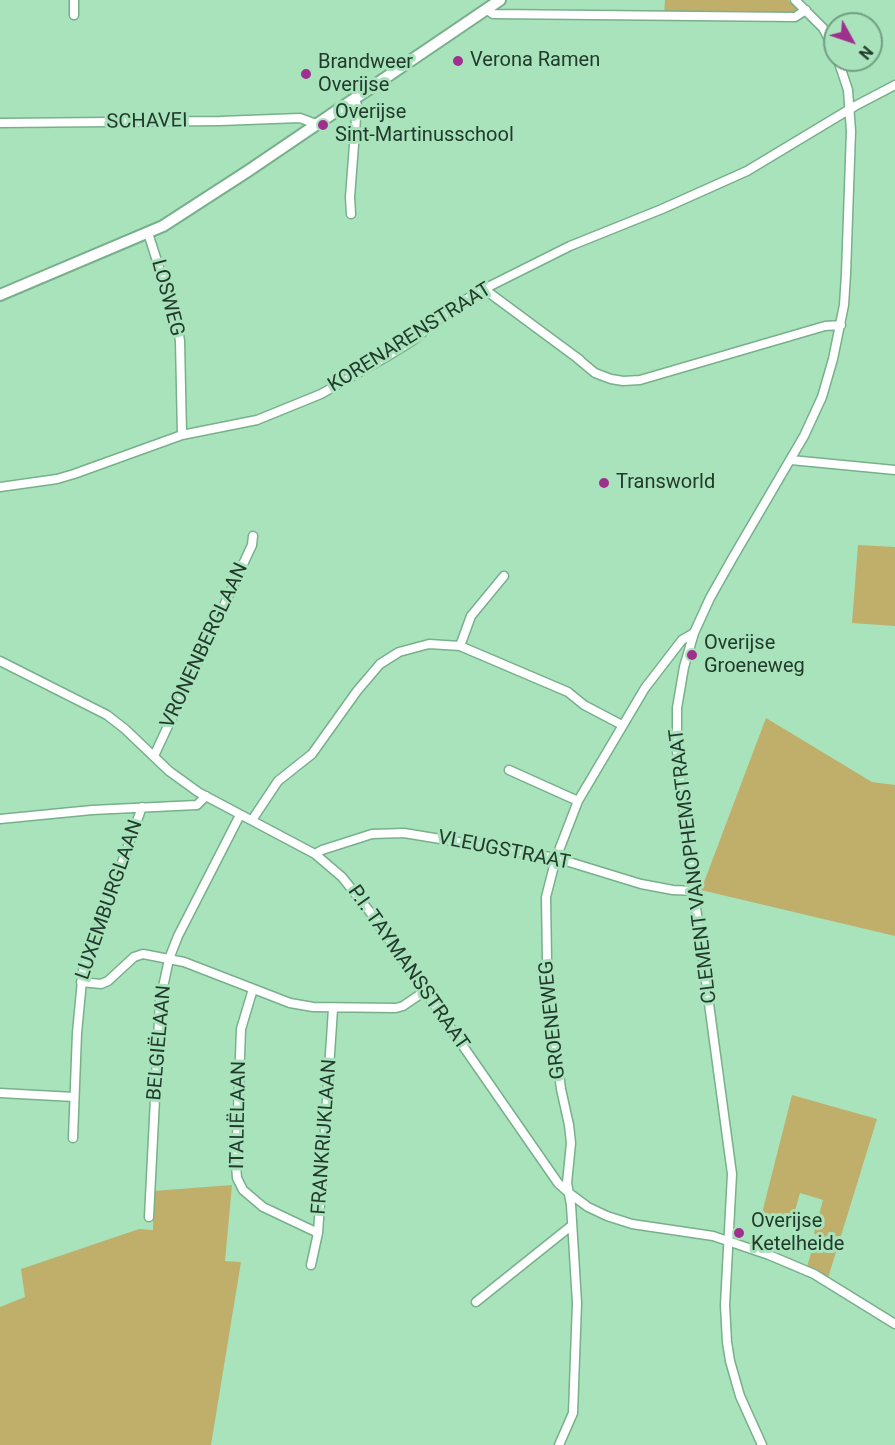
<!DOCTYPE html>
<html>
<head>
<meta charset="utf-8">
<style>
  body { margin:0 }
  #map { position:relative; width:895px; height:1445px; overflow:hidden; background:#a8e3bc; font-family:Roboto,sans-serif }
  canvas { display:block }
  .north { position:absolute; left:823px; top:12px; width:60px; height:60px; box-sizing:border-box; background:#a8e3bc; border:2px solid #729f82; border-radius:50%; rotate:130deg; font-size:16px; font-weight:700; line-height:24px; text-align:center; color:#223a2b }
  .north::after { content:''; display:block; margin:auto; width:21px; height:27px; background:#a0308e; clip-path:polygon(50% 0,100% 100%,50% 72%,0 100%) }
</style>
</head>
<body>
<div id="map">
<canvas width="895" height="1445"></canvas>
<div class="north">N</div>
</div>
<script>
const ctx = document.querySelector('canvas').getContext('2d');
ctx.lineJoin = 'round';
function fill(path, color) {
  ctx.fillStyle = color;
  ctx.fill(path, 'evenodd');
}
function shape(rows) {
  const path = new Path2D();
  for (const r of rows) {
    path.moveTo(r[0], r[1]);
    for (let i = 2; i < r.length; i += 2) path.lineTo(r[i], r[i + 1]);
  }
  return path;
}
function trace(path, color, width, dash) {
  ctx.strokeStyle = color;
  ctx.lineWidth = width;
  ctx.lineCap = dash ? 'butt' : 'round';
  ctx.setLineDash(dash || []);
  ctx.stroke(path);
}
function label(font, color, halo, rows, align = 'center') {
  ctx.font = font + ' Roboto,sans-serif';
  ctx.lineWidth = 6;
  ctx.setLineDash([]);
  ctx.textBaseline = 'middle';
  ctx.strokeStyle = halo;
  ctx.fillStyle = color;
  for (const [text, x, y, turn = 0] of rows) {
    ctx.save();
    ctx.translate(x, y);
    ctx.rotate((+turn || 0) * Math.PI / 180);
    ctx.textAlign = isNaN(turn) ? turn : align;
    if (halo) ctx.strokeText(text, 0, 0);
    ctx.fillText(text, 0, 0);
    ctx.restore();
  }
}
fill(shape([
  [665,0,788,0,799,9,794,15,664,15],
  [858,545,895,547,895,626,852,623],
  [766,718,872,782,895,785,895,936,701,890],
  [792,1095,877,1119,828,1278,807,1267,816,1235,814,1233,823,1200,800,1193,791,1225,761,1217],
  [232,1185,225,1261,241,1262,211,1445,0,1445,0,1307,25,1297,21,1269,139,1229,153,1230,153,1191]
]), '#c0af6b');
const minor = shape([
  [74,0,74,15],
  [795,0,823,28,835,51],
  [486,9,493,14,795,17,806,10],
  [0,123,220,121,300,118,316,124],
  [351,214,350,197,357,105,354,99],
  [148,233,177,323,180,341,182,435],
  [484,289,580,360],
  [577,358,595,373,611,379,623,381,640,380,825,326,841,325],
  [791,460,895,470],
  [0,487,57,479,74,474,182,435,257,420,321,394,386,357,412,341,458,304,484,289,570,246,662,209,747,171,855,106,895,85],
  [460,646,471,616,504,576],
  [0,661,107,715,125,729,169,771,198,792,315,854,342,877,370,912,558,1183,569,1193,588,1207,607,1216,632,1224,713,1236,769,1255,814,1274,895,1324],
  [154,756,252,545,253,536],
  [509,770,578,801],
  [0,819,92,810,197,805,206,796],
  [252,820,278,781,312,754,357,691,380,664,399,652,429,644,460,646,568,692,584,705,622,725],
  [315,854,322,850,372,834,404,833,556,858,641,884,673,890,694,891],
  [81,982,101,984,108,981,134,957,143,954,184,962,290,1003,313,1007,396,1008,403,1006,425,991],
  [253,989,241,1029,236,1165,237,1178,243,1190,263,1207,318,1233],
  [0,1093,74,1097],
  [73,1138,77,1033,83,970,142,807],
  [149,1217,160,1000,165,978,169,959,178,936,240,815],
  [311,1265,318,1233,333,1009],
  [476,1302,571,1226],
  [559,1445,573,1413,577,1303,571,1205,567,1183,571,1143,569,1125,561,1089,554,1035,547,960,546,897,556,858,578,801,645,688,682,640,694,633],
  [762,1445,740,1396,730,1361,727,1342,725,1305,732,1174,688,848,677,751,677,708,684,667,694,633,710,598,732,559,804,436,822,397,833,359,844,305,846,274,851,131,848,90,838,60]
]);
const major = shape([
  [0,295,163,226,248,171,500,0]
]);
trace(minor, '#77b08b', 11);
trace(major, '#77b08b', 14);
trace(minor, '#fff', 8);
trace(major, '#fff', 10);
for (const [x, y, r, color] of [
  [458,61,6,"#a0308e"],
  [306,74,6,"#a0308e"],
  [323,125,6,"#a0308e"],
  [604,483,6,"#a0308e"],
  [692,655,6,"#a0308e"],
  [739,1233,6,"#a0308e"]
]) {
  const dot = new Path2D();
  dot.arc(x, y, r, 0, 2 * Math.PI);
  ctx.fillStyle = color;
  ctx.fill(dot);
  trace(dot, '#a8e3bc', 2);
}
label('20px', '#223a2b', '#a8e3bc', [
  ["Verona Ramen",470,61],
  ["Brandweer",318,63],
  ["Overijse",318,86],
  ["Overijse",335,113],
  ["Sint-Martinusschool",335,136],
  ["Transworld",616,483],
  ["Overijse",704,644],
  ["Groeneweg",704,667],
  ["Overijse",751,1222],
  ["Ketelheide",751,1245]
], 'left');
label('20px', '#223a2b', '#a8e3bc', [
  ["SCHAVEI",147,122,-1],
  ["LOSWEG",167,298,75],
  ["KORENARENSTRAAT",410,338,-32],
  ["VRONENBERGLAAN",205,646,-65],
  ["VLEUGSTRAAT",504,851,11],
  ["CLEMENT VANOPHEMSTRAAT",694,866,-97],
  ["LUXEMBURGLAAN",110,900,-71],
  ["P.I. TAYMANSSTRAAT",408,968,55],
  ["GROENEWEG",553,1020,-96],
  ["BELGIËLAAN",160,1043,-85],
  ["ITALIËLAAN",239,1115,-89],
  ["FRANKRIJKLAAN",325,1137,-86]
]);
</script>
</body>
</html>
